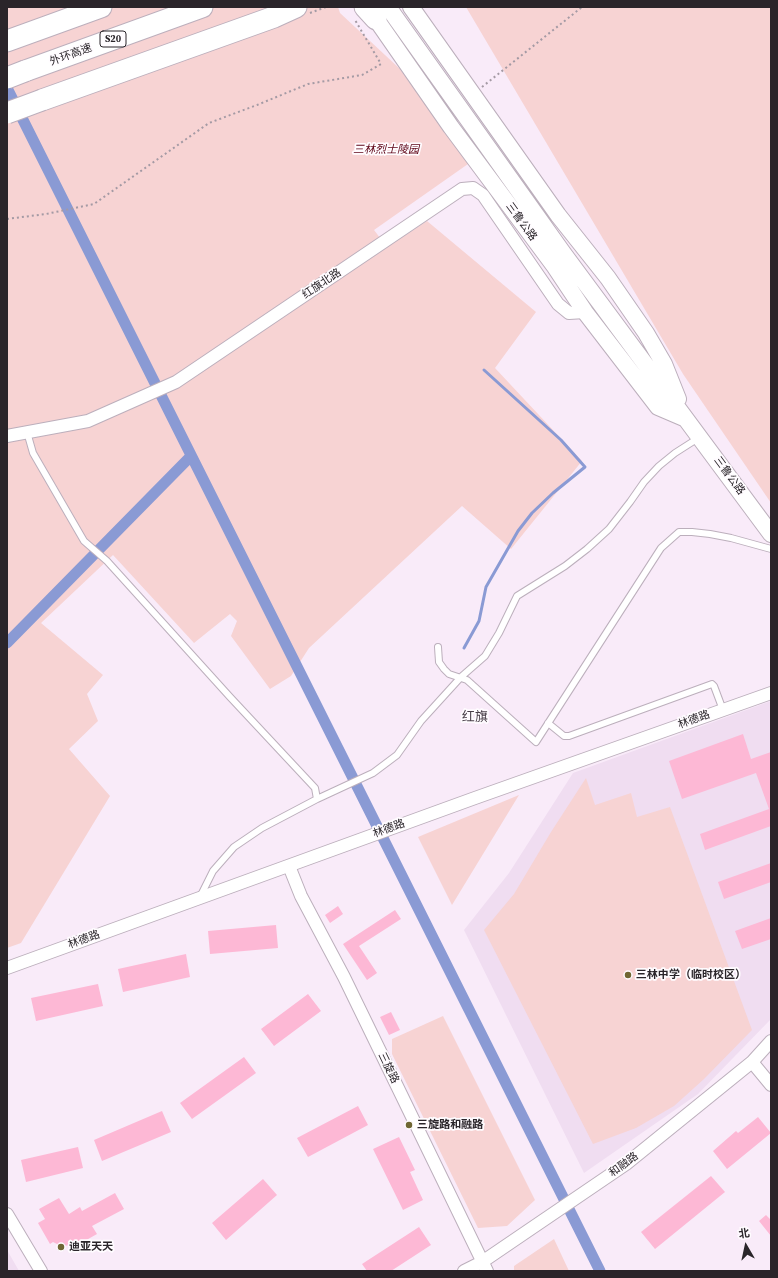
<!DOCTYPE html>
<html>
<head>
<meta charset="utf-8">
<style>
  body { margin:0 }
  #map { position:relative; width:778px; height:1278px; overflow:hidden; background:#f9ebf9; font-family:"Source Serif 4","Noto Sans SC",serif }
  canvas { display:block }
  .frame { position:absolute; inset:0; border:8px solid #2a252a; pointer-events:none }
  .north { position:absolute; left:726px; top:1226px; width:40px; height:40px; -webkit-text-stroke:3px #fffcff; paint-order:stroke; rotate:351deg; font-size:11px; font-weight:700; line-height:16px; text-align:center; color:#2a252a }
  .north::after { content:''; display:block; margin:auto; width:14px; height:18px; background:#2a252a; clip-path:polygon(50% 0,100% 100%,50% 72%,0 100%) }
</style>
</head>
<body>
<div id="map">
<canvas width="778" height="1278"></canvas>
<div class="frame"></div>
<div class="north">北</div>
</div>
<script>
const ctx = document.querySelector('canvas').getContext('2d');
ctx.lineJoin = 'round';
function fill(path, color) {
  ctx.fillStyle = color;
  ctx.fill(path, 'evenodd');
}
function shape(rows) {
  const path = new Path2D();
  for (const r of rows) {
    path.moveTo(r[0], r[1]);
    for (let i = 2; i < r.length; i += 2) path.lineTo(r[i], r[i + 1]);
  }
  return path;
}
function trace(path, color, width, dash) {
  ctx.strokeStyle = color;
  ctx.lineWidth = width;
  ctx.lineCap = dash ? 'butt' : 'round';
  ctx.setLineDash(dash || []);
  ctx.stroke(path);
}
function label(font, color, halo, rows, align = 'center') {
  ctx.font = font + ' "Source Serif 4","Noto Sans SC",serif';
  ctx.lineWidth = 3.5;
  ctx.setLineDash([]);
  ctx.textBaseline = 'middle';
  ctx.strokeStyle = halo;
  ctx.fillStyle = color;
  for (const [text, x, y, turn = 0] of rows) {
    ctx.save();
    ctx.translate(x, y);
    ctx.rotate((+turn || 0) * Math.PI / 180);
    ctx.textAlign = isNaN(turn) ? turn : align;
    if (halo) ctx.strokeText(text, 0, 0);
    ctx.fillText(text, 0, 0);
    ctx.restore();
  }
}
fill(shape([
  [771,701,771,1019,698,1094,584,1173,464,930,509,873,573,773],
  [7,1250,19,1271,7,1271]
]), '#f0ddf1');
fill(shape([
  [7,7,338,7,340,13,400,69,468,164,374,230,387,247,427,221,536,312,495,368,582,461,511,549,462,506,309,648,291,676,270,689,231,636,237,621,230,614,194,643,113,555,41,623,103,675,87,694,98,721,69,749,110,796,21,943,7,948],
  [466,7,771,7,771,503,683,374],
  [586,778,595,805,631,793,637,817,670,807,752,1030,704,1079,674,1106,636,1128,593,1144,484,930,514,894,551,832],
  [519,795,452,905,418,837],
  [443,1016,535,1200,507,1226,478,1228,392,1054,392,1039],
  [554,1239,569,1271,514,1271,514,1266]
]), '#f7d3d3');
trace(shape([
  [464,648,479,621,486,587,518,531,532,513,553,493,585,467,561,440,484,370]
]), '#8a9ad4', 3);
trace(shape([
  [7,88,600,1271],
  [7,643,191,456]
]), '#8a9ad4', 11);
fill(shape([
  [743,734,751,759,771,752,771,826,705,850,700,834,769,809,756,773,682,799,669,761],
  [771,863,771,882,724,899,718,882],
  [338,906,343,914,330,923,325,915],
  [395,910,401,919,359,946,377,973,367,980,343,944],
  [771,918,771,939,742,949,735,931],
  [276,925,278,948,210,954,208,931],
  [186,954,190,977,123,992,118,969],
  [98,984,103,1006,36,1021,31,998],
  [308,994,321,1011,274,1046,261,1029],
  [391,1012,400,1030,389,1035,380,1017],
  [244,1057,256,1073,192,1119,180,1103],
  [358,1106,368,1125,308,1157,297,1138],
  [162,1111,171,1132,102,1161,94,1140],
  [758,1117,771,1133,727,1169,713,1151,736,1131,738,1133],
  [399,1137,415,1170,410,1172,423,1200,403,1210,373,1149],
  [78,1147,83,1168,26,1182,21,1160],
  [711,1176,725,1192,655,1249,641,1232],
  [263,1179,277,1195,226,1240,212,1223],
  [115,1193,124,1209,92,1226,97,1234,74,1247,73,1245,61,1246,53,1242,50,1244,38,1223,45,1219,39,1209,59,1198,69,1214,80,1207,82,1211],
  [766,1215,771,1220,771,1236,759,1221],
  [419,1227,431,1245,391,1271,367,1271,362,1264]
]), '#fdb8d5');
const service = shape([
  [27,432,33,453,84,541,107,561,230,697,315,788,317,799],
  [438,647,439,662,444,669,449,674,467,680,536,742,661,548,679,532,692,532,710,534,731,538,771,549],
  [548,723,564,736,569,736,712,684,714,686,723,710],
  [200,897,213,871,234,847,262,828,317,799,373,773,397,755,421,721,461,677,485,656,499,633,517,596,565,566,587,549,609,529,630,502,644,482,659,466,675,453,700,437]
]);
const minor = shape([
  [7,436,88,421,176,382,462,189,473,188,483,195,558,304,569,313,585,312],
  [289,866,301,896,344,977,487,1271],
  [7,968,475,798,771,693],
  [752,1062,771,1085],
  [7,1214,41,1271],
  [464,1271,482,1262,626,1164,752,1062,771,1041]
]);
const secondary = shape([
  [388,7,563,253,771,534],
  [411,7,558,215,608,278,646,333,664,364,678,399],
  [377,8,376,19,451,127,555,267,585,312,658,407,686,419]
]);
const motorway = shape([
  [365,7,376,19],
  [7,41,101,7],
  [25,71,202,7],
  [42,100,274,17,296,7]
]);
trace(service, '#bcafbc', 8);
trace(minor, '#bcafbc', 14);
trace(secondary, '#bcafbc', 18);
trace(motorway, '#bcafbc', 23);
trace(shape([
  [310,13,326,7],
  [482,87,582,7],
  [7,219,46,214,94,204,209,123,257,105,308,84,362,75,381,64,355,20]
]), '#a49aa4', 2, [2, 3]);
trace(service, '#fff', 6);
trace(minor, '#fff', 12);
trace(secondary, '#fff', 16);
trace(motorway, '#fff', 21);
const motorwayBridge = shape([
  [7,78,25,71],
  [7,113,42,100]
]);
trace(motorwayBridge, '#bcafbc', 23, []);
trace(motorwayBridge, '#fff', 21);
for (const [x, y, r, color] of [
  [628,975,4,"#6f6633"],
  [409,1125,4,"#6f6633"],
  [61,1247,4,"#6f6633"]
]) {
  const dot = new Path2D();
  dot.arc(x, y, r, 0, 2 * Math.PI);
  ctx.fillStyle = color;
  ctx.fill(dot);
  trace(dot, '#fffcff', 1.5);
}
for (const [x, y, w] of [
  [113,39,26]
]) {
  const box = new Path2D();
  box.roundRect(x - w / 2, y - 8, w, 16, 3);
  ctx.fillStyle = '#fffcff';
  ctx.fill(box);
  trace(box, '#2a252a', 1);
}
label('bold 10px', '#2a252a', null, [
  ["S20",113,39]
]);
label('11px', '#2a252a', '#fffcff', [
  ["外环高速",71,55,-20],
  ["三鲁公路",521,222,54],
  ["红旗北路",322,284,-34],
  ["三鲁公路",729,476,54],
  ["林德路",694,720,-20],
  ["林德路",389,829,-20],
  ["林德路",84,940,-20],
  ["三旋路",388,1068,64],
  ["和融路",624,1165,-36]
]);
label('italic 11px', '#5d0315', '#fffcff', [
  ["三林烈士陵园",386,150]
]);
label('bold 11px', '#2a252a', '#fffcff', [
  ["三林中学（临时校区）",636,975],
  ["三旋路和融路",417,1125],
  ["迪亚天天",69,1247]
], 'left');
label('13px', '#483e48', '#fffcff', [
  ["红旗",475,718]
]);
</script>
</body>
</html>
